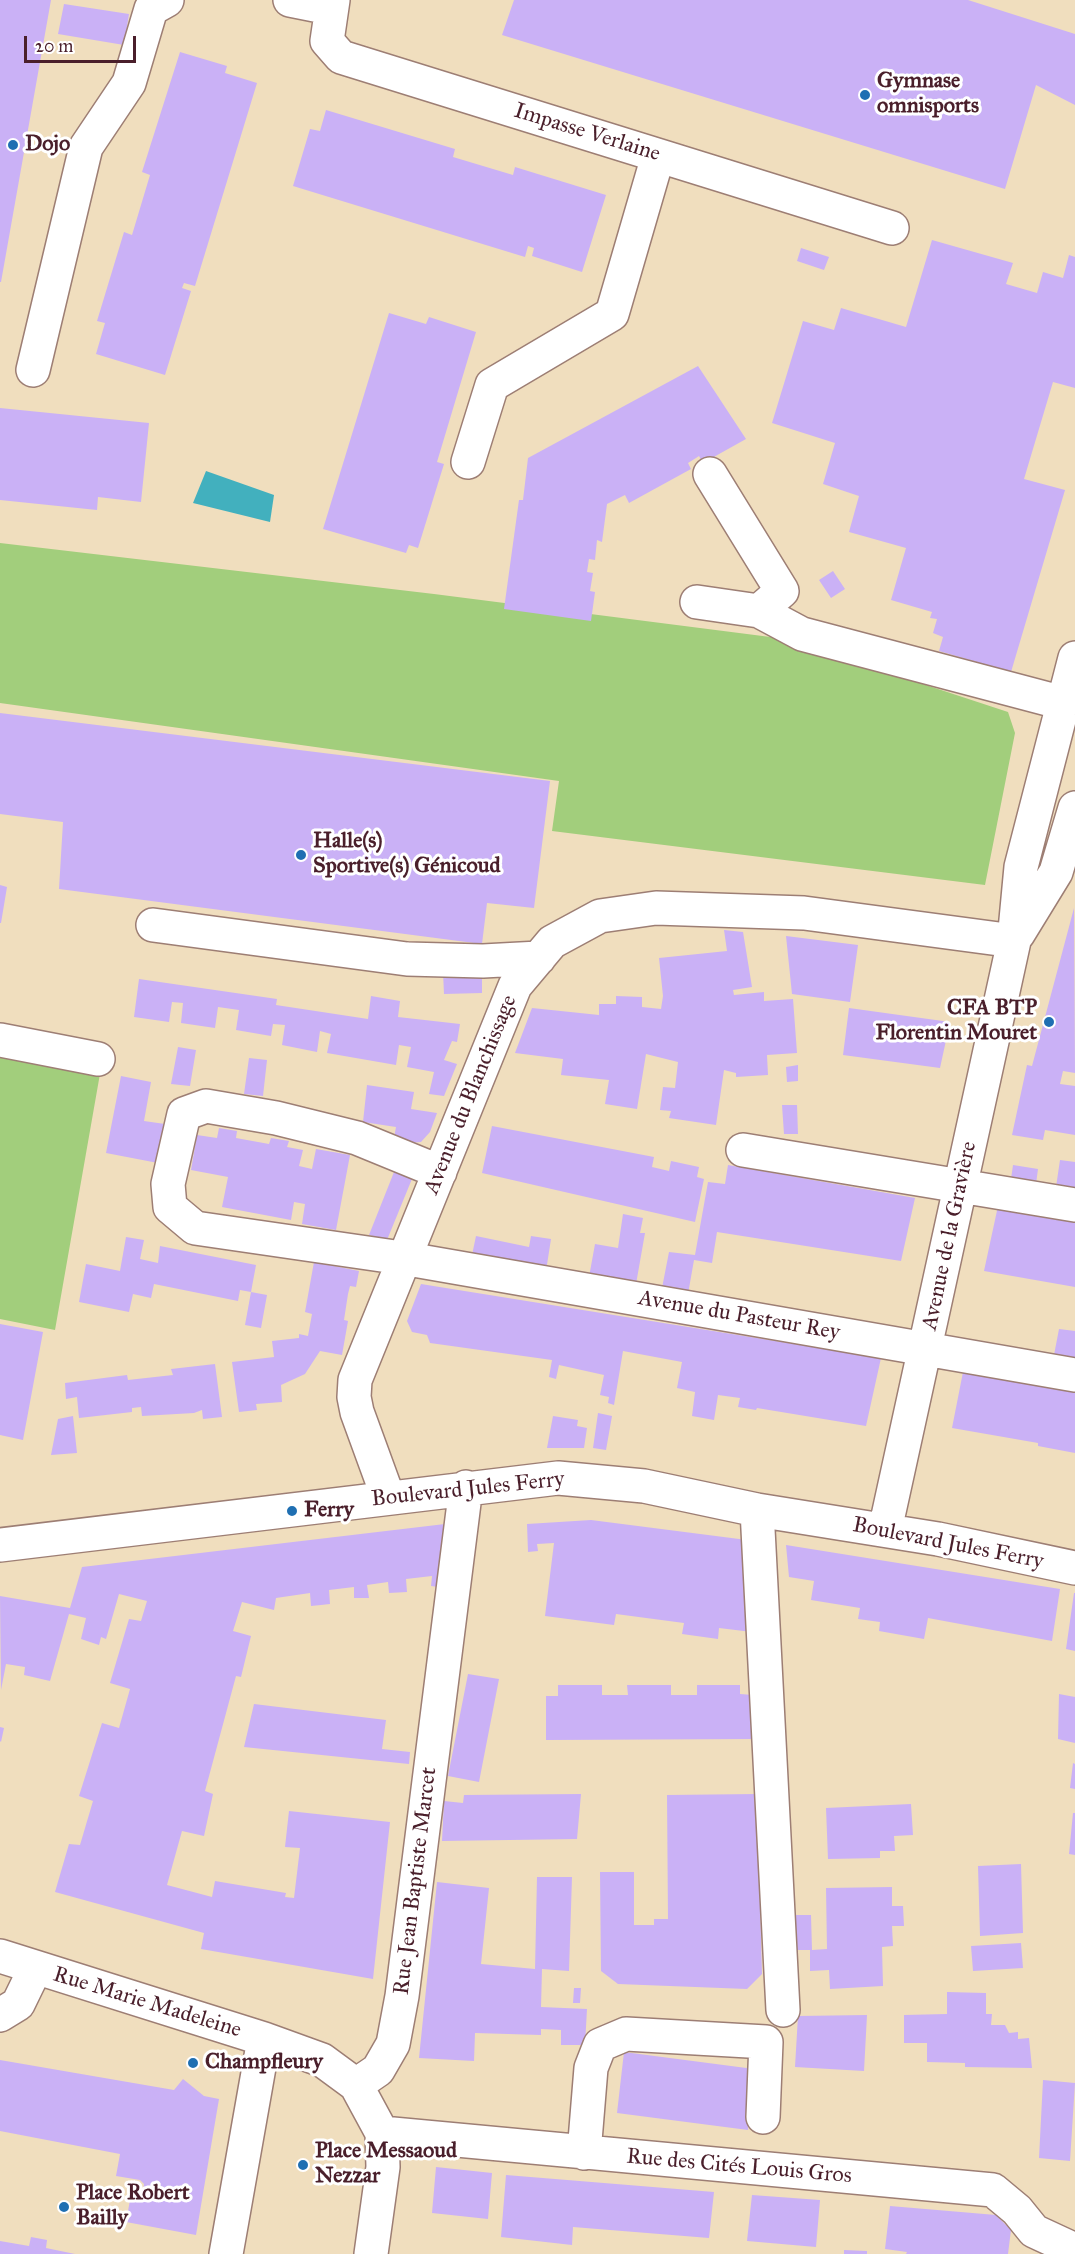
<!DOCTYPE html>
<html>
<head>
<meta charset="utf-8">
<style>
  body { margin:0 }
  #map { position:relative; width:1075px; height:2254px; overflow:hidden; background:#f0debe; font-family:"IM FELL Great Primer",serif }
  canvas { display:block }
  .scale { position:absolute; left:24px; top:36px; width:112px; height:27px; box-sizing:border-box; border:3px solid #4a1f2b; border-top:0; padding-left:8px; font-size:18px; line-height:21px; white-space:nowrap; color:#4a1f2b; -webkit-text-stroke:4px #fff; paint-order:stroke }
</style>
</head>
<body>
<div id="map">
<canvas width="1075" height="2254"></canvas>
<div class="scale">20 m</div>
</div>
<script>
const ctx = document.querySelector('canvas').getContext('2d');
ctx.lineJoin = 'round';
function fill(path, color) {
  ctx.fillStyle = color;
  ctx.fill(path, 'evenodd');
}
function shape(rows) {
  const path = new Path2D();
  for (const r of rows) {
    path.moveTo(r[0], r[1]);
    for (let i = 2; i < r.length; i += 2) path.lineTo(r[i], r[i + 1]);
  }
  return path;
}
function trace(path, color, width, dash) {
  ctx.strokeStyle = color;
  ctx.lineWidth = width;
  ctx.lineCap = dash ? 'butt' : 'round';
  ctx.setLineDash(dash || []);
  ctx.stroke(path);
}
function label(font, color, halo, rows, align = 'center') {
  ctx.font = font + ' "IM FELL Great Primer",serif';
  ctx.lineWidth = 6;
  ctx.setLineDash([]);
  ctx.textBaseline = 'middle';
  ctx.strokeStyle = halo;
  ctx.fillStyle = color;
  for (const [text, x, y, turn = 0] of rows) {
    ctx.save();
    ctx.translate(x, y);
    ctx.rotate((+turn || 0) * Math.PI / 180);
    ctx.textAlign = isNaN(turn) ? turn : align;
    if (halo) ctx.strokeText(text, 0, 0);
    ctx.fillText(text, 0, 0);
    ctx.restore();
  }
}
fill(shape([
  [0,543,434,594,786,639,1008,712,1015,733,985,885,552,831,559,781,0,703],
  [0,1051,101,1068,55,1330,0,1319]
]), '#a2ce7c');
fill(shape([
  [206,471,274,495,270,522,193,503]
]), '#42b0be');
fill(shape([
  [0,0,51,0,1,282,0,282],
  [514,0,968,0,1075,34,1075,105,1036,85,1005,189,502,35],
  [64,4,129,14,124,45,58,34],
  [180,52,227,66,225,73,257,83,195,286,184,283,182,288,191,291,165,375,96,354,105,323,97,321,124,232,132,235,150,175,142,172],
  [326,110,455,149,453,157,513,175,515,167,606,195,582,272,532,256,534,248,528,246,525,257,293,186,310,129,320,131],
  [932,240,1013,263,1006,284,1037,293,1043,272,1063,278,1069,255,1075,257,1075,388,1053,382,1024,479,1065,490,1011,672,939,651,943,637,933,633,937,619,930,618,932,612,891,600,906,548,849,532,859,496,823,484,835,443,772,423,803,321,834,330,841,308,906,327],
  [801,248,829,257,824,270,797,261],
  [389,313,426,324,429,317,476,332,437,462,444,464,418,548,409,545,406,553,323,529],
  [698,366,746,439,703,463,699,456,696,458,688,463,691,469,629,503,625,495,607,504,602,542,597,540,595,560,589,559,587,572,593,573,590,591,595,592,591,621,504,609,519,500,523,500,528,458],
  [0,408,149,423,141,502,98,497,97,510,0,500],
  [833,571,845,589,831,598,819,580],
  [0,713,550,781,534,908,487,903,482,944,59,889,63,822,0,814],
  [0,885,7,887,1,923,0,923],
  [1074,908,1075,1073,1063,1071,1060,1084,1075,1086,1075,1135,1045,1130,1043,1140,1012,1135,1027,1065,1032,1066],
  [724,930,743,932,752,987,733,990,734,995,764,992,764,1001,793,999,797,1053,767,1055,768,1075,736,1077,736,1073,724,1070,716,1125,669,1118,671,1111,660,1110,663,1087,675,1088,678,1062,646,1054,637,1109,605,1104,609,1080,561,1075,563,1059,515,1053,532,1008,599,1015,599,1004,616,1004,616,996,642,997,642,1007,661,1009,663,996,659,958,727,951],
  [786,936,858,945,850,1002,792,994],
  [482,971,482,993,444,994,443,972],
  [139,979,277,999,276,1005,368,1019,371,996,400,1001,398,1017,460,1024,457,1042,452,1041,444,1060,457,1064,444,1096,429,1094,434,1072,407,1067,411,1047,399,1045,396,1065,327,1053,331,1034,320,1031,317,1052,282,1045,285,1025,273,1024,271,1036,236,1030,239,1010,218,1007,215,1028,181,1023,183,1003,172,1002,169,1022,134,1017],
  [849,1008,950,1022,940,1068,843,1055],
  [178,1047,196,1050,190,1086,171,1084],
  [249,1058,267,1060,263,1096,244,1094],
  [798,1065,798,1081,787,1082,786,1067],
  [121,1076,151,1082,144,1121,165,1124,158,1163,106,1153],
  [367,1085,414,1092,411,1109,437,1113,430,1132,421,1142,409,1143,394,1138,396,1127,363,1122],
  [782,1105,797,1105,798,1134,784,1134],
  [492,1126,654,1157,652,1167,669,1171,671,1161,699,1167,697,1177,704,1179,695,1222,482,1173],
  [219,1128,237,1131,236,1138,269,1144,271,1138,289,1141,287,1147,303,1150,299,1166,312,1169,316,1149,350,1155,336,1230,302,1224,305,1204,294,1202,291,1220,222,1207,228,1177,191,1170,197,1135,217,1138],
  [1060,1160,1075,1162,1075,1190,1056,1187],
  [728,1165,915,1198,901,1261,717,1232,712,1263,694,1260,688,1294,662,1288,669,1252,695,1255,708,1182,725,1184],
  [1013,1165,1038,1169,1036,1184,1011,1179],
  [396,1167,414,1174,387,1240,369,1235],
  [998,1206,1075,1219,1075,1287,984,1271],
  [623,1214,643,1218,640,1233,645,1233,636,1284,589,1277,595,1244,618,1248],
  [476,1236,529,1247,531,1236,551,1239,546,1271,472,1255],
  [126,1237,144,1240,140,1259,158,1263,160,1246,256,1265,251,1292,240,1290,238,1301,154,1284,151,1298,133,1294,129,1312,79,1302,86,1264,120,1271],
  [314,1262,359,1271,356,1287,350,1286,348,1294,344,1320,348,1321,342,1355,320,1351,305,1374,281,1385,282,1402,256,1404,257,1410,239,1412,232,1362,274,1357,272,1341,299,1338,299,1334,308,1336,312,1314,305,1312],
  [421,1284,881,1358,866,1426,757,1408,756,1410,738,1407,740,1398,718,1395,714,1420,692,1416,695,1392,677,1388,682,1362,623,1351,614,1405,608,1403,609,1397,600,1395,604,1375,559,1365,556,1379,549,1377,552,1360,430,1343,427,1335,412,1332,407,1321],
  [251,1292,267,1295,261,1328,245,1325],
  [0,1324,43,1332,23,1440,0,1435],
  [1059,1329,1075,1331,1075,1359,1054,1355],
  [215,1364,222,1417,203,1419,202,1410,194,1413,142,1416,141,1407,132,1408,132,1412,79,1418,77,1397,66,1399,65,1383,127,1375,128,1380,173,1375,171,1369],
  [963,1372,1075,1391,1075,1453,1038,1446,1038,1443,952,1428],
  [598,1413,612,1416,606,1450,593,1448],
  [73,1416,77,1453,51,1455,58,1419],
  [553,1416,578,1420,577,1426,587,1428,584,1448,547,1448],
  [591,1520,747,1540,752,1632,719,1628,718,1639,682,1634,684,1623,616,1614,614,1625,545,1616,554,1543,537,1544,538,1551,528,1552,527,1524],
  [445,1524,438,1587,431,1586,432,1576,406,1579,407,1592,389,1593,388,1582,367,1585,369,1598,354,1598,354,1587,329,1590,330,1604,321,1605,311,1606,310,1593,276,1598,274,1610,242,1602,233,1631,251,1636,241,1677,236,1676,205,1791,213,1794,204,1836,182,1831,167,1885,212,1897,215,1881,286,1893,285,1897,294,1898,300,1848,285,1847,289,1811,390,1822,373,1979,201,1949,204,1933,55,1892,69,1844,80,1845,93,1801,79,1796,102,1723,119,1728,130,1689,110,1683,129,1619,141,1621,147,1601,119,1594,106,1639,101,1637,99,1645,81,1639,86,1618,69,1614,50,1681,24,1675,25,1667,6,1664,1,1690,0,1596,70,1608,82,1567],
  [786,1545,1060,1589,1052,1641,928,1618,924,1639,879,1631,880,1622,858,1619,860,1608,811,1600,814,1581,789,1577],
  [1074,1593,1075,1593,1075,1651,1066,1649],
  [468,1674,499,1679,479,1782,448,1776],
  [558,1685,602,1685,602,1695,628,1695,627,1685,671,1685,671,1695,697,1695,697,1685,740,1685,740,1694,753,1695,755,1739,546,1740,546,1696,558,1696],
  [1059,1694,1075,1697,1075,1743,1058,1739],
  [254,1704,386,1720,382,1749,410,1752,409,1764,244,1747],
  [0,1727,4,1728,1,1742,0,1741],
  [1073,1763,1075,1764,1075,1789,1070,1788],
  [581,1794,577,1839,442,1841,444,1801,463,1803,464,1795],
  [757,1794,762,1974,747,1989,618,1984,601,1971,600,1872,634,1872,634,1925,654,1925,654,1919,668,1919,667,1795],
  [911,1804,913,1835,894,1836,895,1851,880,1851,880,1858,828,1859,826,1808],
  [1073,1813,1075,1813,1075,1855,1069,1854],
  [1021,1864,1023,1933,980,1936,978,1866],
  [537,1877,572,1877,569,1971,542,1969,541,2007,587,2009,585,2045,561,2045,561,2030,541,2029,541,2035,475,2033,474,2061,419,2058,437,1882,489,1888,481,1964,535,1969],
  [892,1887,892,1906,903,1906,904,1926,892,1926,893,1946,882,1947,883,1986,830,1989,829,1970,810,1971,810,1950,790,1950,789,1915,811,1915,812,1950,827,1949,826,1888],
  [1021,1943,1023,1968,973,1971,971,1946],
  [574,1988,581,1988,580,2003,573,2003],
  [947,1992,986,1993,986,2014,992,2014,991,2025,1005,2025,1009,2033,1018,2032,1018,2039,1029,2038,1032,2068,965,2067,965,2063,927,2062,927,2043,904,2043,904,2015,947,2014],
  [867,2015,864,2071,795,2067,798,2016],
  [624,2052,754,2069,748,2130,617,2113],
  [0,2060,174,2090,183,2079,204,2096,219,2099,196,2235,126,2222,132,2189,143,2191,144,2184,140,2180,116,2176,120,2154,0,2131],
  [1043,2080,1075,2083,1070,2161,1039,2158],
  [436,2167,492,2173,488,2219,432,2213],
  [506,2175,714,2192,709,2238,573,2227,572,2245,501,2237],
  [752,2195,820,2200,816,2247,747,2241],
  [890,2206,996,2215,1011,2230,1008,2254,906,2254,907,2252,885,2249],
  [31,2237,47,2240,46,2248,75,2254,0,2254,0,2241,29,2246],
  [844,2250,867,2251,867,2254,844,2254]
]), '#cab1f6');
const minor = shape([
  [290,0,330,8],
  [333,0,327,41,341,57,892,228],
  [33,370,86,147,129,83,151,9,167,0],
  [468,462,492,385,612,314,658,156],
  [710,474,782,591,759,611,802,634,1063,703],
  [697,602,759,611],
  [153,925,407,959,483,961,539,958],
  [1018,934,1056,872,1075,808],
  [0,1040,98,1059],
  [743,1150,1075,1205],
  [440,1172,357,1138,276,1118,206,1106,184,1114,168,1184,170,1207,195,1228,402,1258,1075,1375],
  [388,1497,357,1412,354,1397,355,1380,515,986,552,942,600,916,656,908,804,913,1014,941],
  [757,1510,783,2010],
  [885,1530,1014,941,1021,867,1075,658],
  [0,1545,558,1478,644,1486,757,1510,938,1539,1075,1568],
  [0,1956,264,2039,322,2060,356,2085,382,2133,383,2167,371,2254],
  [0,2015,18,2004,35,1969],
  [356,2085,378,2070,393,2044,402,1996,466,1487],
  [382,2133,993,2190,1017,2210,1034,2231,1075,2250],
  [584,2153,591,2068,600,2045,626,2034,766,2042,763,2117],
  [226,2254,264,2039]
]);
trace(minor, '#9d7e74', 36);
trace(minor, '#fff', 33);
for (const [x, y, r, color] of [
  [865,95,6,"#1f6fb2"],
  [13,145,6,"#1f6fb2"],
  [301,855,6,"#1f6fb2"],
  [1049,1022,6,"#1f6fb2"],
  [292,1511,6,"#1f6fb2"],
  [193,2063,6,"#1f6fb2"],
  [303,2165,6,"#1f6fb2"],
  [64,2207,6,"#1f6fb2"]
]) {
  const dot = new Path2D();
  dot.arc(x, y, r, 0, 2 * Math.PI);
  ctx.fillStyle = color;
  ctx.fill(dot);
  trace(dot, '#fff', 2);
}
label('bold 22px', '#4a1f2b', '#fff', [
  ["Gymnase",877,82],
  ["omnisports",877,107],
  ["Dojo",25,145],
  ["Halle(s)",313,842],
  ["Sportive(s) Génicoud",313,867],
  ["CFA BTP",1037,1009,"right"],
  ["Florentin Mouret",1037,1034,"right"],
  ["Ferry",304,1511],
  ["Champfleury",205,2063],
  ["Place Messaoud",315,2152],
  ["Nezzar",315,2177],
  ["Place Robert",76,2194],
  ["Bailly",76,2219]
], 'left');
label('22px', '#4a1f2b', '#fff', [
  ["Impasse Verlaine",587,133,17],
  ["Avenue du Blanchissage",471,1095,-68],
  ["Avenue de la Gravière",950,1236,-78],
  ["Avenue du Pasteur Rey",739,1316,10],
  ["Boulevard Jules Ferry",468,1490,-6],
  ["Boulevard Jules Ferry",948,1544,11],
  ["Rue Jean Baptiste Marcet",416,1881,-83],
  ["Rue Marie Madeleine",147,2003,17],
  ["Rue des Cités Louis Gros",739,2167,5]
]);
</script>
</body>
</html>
